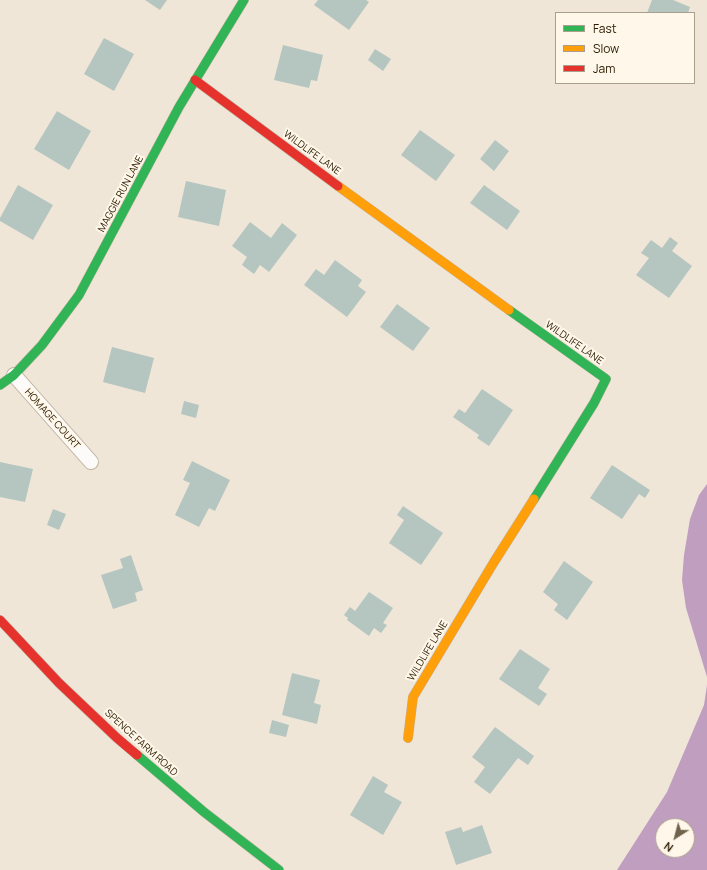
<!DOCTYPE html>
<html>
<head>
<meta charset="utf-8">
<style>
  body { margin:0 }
  #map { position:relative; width:707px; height:870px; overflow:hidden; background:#efe6d8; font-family:Manrope,sans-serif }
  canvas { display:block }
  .legend { position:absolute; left:555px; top:12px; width:140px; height:72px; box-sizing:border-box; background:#fff7ea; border:1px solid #aa9f8d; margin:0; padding:5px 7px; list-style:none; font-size:12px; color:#2b1c01 }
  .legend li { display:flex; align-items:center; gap:8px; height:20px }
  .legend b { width:20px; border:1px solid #aa9f8d }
  .north { position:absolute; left:655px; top:818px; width:40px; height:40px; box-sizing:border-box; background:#fff7ea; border:1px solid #aa9f8d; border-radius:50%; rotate:216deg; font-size:11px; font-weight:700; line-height:16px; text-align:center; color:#2b1c01 }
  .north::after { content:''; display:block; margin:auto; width:14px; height:18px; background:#70634c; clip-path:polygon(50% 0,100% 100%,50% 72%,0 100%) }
</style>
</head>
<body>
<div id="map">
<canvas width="707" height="870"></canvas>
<ul class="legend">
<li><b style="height:5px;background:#30b455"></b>Fast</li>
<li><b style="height:5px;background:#ff9f0a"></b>Slow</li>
<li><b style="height:5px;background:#e5322d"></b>Jam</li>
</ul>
<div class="north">N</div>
</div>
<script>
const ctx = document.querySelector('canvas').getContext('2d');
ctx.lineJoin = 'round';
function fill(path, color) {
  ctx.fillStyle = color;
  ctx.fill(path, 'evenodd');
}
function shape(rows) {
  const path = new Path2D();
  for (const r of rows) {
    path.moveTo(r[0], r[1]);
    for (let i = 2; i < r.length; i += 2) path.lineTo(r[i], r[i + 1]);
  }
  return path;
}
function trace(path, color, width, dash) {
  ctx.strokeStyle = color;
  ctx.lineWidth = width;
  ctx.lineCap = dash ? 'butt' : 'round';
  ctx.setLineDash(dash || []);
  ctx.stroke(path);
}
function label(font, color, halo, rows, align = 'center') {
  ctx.font = font + ' Manrope,sans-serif';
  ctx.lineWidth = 4;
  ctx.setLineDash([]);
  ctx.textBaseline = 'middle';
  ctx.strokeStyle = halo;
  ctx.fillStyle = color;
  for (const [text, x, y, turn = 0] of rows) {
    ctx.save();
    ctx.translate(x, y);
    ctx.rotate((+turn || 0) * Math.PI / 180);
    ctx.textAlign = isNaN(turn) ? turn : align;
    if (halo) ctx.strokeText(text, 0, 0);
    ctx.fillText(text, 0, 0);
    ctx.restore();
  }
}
fill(shape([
  [707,484,707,677,686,608,682,580,684,555,690,519,699,495],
  [707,685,707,870,617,870,667,792,704,705],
  [663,826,687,826,687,850,663,850]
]), '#c09ec0');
fill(shape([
  [145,0,167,0,160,10],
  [318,0,366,0,369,2,349,30,314,5],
  [652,0,673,0,690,7,688,13,647,13],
  [104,38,134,54,114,91,84,74],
  [283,45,323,55,317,81,311,80,309,88,274,80],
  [375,49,391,59,383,71,368,60],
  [57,111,91,131,69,170,34,149],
  [420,130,455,155,436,181,401,155],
  [495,140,509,151,494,171,480,159],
  [186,181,226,190,219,226,178,217],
  [18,185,53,205,33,240,0,221,0,218],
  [484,185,520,211,507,230,470,203],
  [250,222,271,238,282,223,297,235,269,272,260,265,254,274,242,265,247,257,232,246],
  [670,237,678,243,672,251,692,266,669,298,636,275,649,258,641,253,651,240,662,248],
  [335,260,362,280,358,286,366,292,347,317,304,285,316,269,324,275],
  [397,304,430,328,413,351,380,327],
  [112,347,154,358,145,393,103,382],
  [482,389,513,410,489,446,477,438,479,435,453,417,459,409,465,413],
  [184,401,199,405,196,418,181,414],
  [192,461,230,480,215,511,209,508,199,527,175,515,190,483,183,480],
  [0,462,33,469,25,502,0,497],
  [612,465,650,490,645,498,639,494,622,519,590,498],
  [403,506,443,533,421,565,389,543,404,520,397,515],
  [53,509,66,514,59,530,47,525],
  [131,555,143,590,135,593,137,601,113,609,101,575,123,568,120,559],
  [564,561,593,582,567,620,554,610,558,604,543,592],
  [369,592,393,608,383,623,387,625,381,633,374,628,369,636,347,620,348,618,344,615,350,607,355,611],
  [520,649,550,669,538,688,547,694,539,706,499,679],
  [292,673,320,680,314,703,321,705,317,724,282,715],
  [272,720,289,725,286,737,269,733],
  [495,727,534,756,528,765,518,758,490,794,474,782,485,767,472,757],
  [373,776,388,785,384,792,402,802,383,835,350,815],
  [482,825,492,853,456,865,445,832,461,827,463,832]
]), '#b5c5c0');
const street = shape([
  [14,375,91,462]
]);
const fast = shape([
  [509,310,606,379,594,403,534,499],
  [0,385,14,375,42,345,79,295,179,107,244,0],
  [137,755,204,812,279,870]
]);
const slow = shape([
  [338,186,509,310],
  [408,738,413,697,494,562,534,499]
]);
const jam = shape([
  [195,80,338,186],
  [0,620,59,683,117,738,137,755]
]);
trace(street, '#bfb3a0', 16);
trace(fast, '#bfb3a0', 10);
trace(slow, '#bfb3a0', 10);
trace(jam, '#bfb3a0', 10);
trace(street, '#fdfbf9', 14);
trace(fast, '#30b455', 9);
trace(slow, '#ff9f0a', 9);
trace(jam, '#e5322d', 9);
label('10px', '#2b1c01', '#fff7ea', [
  ["WILDLIFE LANE",312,153,36],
  ["MAGGIE RUN LANE",121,194,-62],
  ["WILDLIFE LANE",574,343,35],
  ["HOMAGE COURT",52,419,48],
  ["WILDLIFE LANE",428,651,-59],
  ["SPENCE FARM ROAD",141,743,42]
]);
</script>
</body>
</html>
